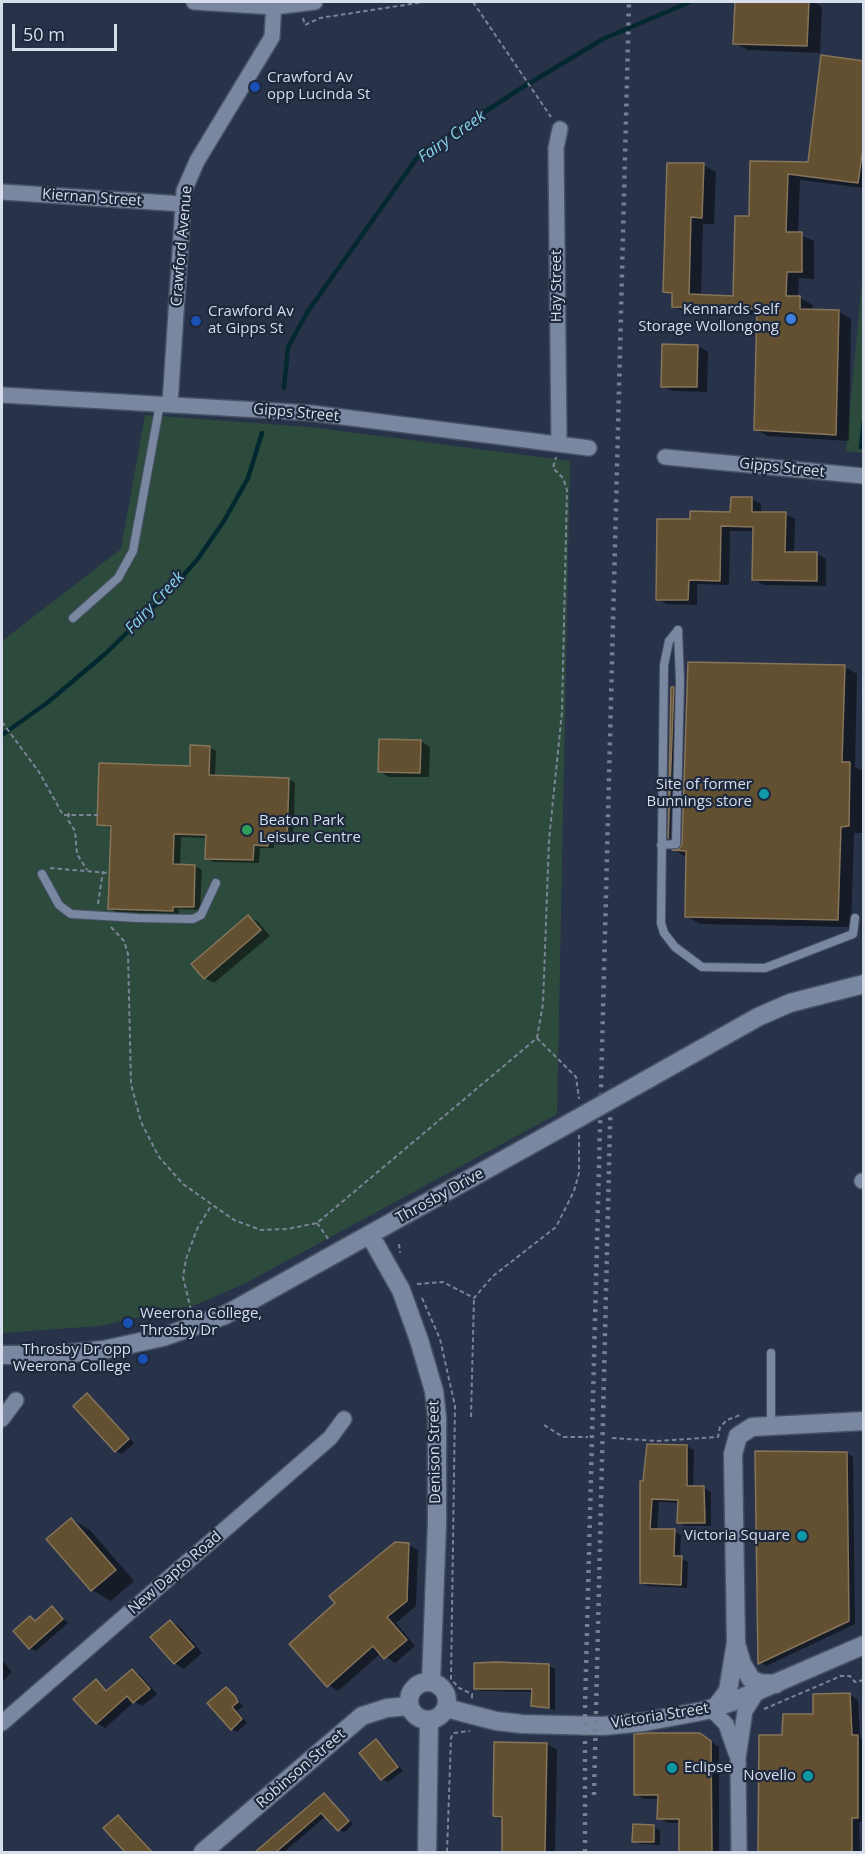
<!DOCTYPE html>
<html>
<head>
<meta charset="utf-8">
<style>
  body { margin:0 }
  #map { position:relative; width:865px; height:1854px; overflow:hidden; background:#283349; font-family:"Open Sans",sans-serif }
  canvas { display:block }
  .frame { position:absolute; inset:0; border:3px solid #d6ddeb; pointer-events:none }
  .scale { position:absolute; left:12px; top:24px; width:105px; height:27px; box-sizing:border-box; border:3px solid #d6ddeb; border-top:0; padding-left:8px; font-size:18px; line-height:21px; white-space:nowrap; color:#d6ddeb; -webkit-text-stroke:4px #1e293e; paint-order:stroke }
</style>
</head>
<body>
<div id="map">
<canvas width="865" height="1854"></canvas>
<div class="frame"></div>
<div class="scale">50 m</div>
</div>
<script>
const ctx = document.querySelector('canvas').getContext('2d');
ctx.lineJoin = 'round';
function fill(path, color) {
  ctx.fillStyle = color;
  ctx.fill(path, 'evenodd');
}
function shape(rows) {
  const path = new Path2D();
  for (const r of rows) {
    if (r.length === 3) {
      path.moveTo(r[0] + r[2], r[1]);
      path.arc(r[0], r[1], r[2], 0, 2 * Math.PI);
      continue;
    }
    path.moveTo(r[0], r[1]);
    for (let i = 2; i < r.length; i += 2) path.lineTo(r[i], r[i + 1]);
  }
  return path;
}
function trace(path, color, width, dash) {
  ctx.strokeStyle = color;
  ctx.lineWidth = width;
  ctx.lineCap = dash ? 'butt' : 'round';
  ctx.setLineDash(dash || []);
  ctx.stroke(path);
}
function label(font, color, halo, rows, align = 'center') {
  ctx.font = font + ' "Open Sans",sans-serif';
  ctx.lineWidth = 4.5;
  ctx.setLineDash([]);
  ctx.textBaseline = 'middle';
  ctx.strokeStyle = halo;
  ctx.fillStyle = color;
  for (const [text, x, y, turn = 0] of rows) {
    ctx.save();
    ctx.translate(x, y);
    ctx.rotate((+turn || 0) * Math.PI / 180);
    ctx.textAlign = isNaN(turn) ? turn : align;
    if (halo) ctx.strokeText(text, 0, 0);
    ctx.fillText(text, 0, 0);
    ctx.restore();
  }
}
fill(shape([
  [863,271,863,453,846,451],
  [145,415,310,427,570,461,557,1114,244,1284,195,1305,99,1326,2,1333,2,641,121,549]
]), '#2d4b3d');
fill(shape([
  [736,2,813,2,822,7,820,53,748,50,735,43],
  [864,62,864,188,800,180,798,234,814,241,814,279,799,278,798,297,813,305,812,311,839,312,851,319,849,441,768,436,755,429,758,315,686,313,673,306,673,296,665,292,703,165,716,172,714,224,703,224,701,296,735,298,750,217,751,162,809,164],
  [663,346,698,346,708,352,707,392,672,391,662,386],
  [752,499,761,504,761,513,785,514,795,519,794,553,817,554,826,559,826,586,763,585,754,579,754,531,730,531,729,585,697,584,697,605,667,604,657,599,691,521,732,513],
  [844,666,857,674,855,767,863,771,862,833,854,833,851,927,700,924,686,916,687,858,676,851,680,851],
  [673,689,679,692,674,840,670,838],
  [421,741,430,747,429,777,389,777,379,771],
  [209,747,216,751,215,777,289,779,295,783,293,845,274,844,274,848,260,848,259,863,213,862,207,858,207,838,181,837,180,866,195,866,202,870,200,910,179,909,179,914,116,912,109,908,112,829,99,824,191,768],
  [249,917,258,922,270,936,214,983,205,978],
  [87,1395,134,1443,122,1454,116,1451],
  [687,1446,694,1450,693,1488,704,1488,711,1492,711,1526,685,1526,679,1522,679,1503,659,1502,657,1530,674,1531,681,1535,680,1558,688,1562,687,1588,648,1586,641,1582,642,1482],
  [847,1453,853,1457,855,1624,766,1666,760,1663],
  [71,1519,90,1530,134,1581,111,1601,92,1590,48,1539],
  [408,1545,418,1550,416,1606,396,1623,415,1646,395,1663,381,1653,338,1691,328,1685,337,1603],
  [52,1608,68,1623,36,1651,30,1648,30,1618,36,1622],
  [170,1621,180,1627,202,1653,184,1669,175,1663],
  [2,1660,12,1672,2,1682],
  [549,1666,555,1669,555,1710,533,1705,533,1692,481,1691,475,1688],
  [132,1671,140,1675,157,1694,142,1706,134,1702,105,1728,96,1723,96,1681,108,1691],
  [226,1689,243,1706,237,1711,247,1723,237,1732,231,1729],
  [850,1695,858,1700,860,1737,864,1740,864,1822,859,1822,860,1852,760,1852,761,1736,783,1736],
  [700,1734,719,1747,719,1852,680,1852,681,1823,668,1823,659,1818,659,1799,644,1799,635,1794],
  [376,1741,382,1745,403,1771,388,1782,382,1779],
  [547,1744,557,1750,555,1852,503,1852,504,1821,494,1816],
  [324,1795,353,1824,344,1833,326,1816,284,1852,255,1852],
  [119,1817,125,1820,153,1852,127,1852,105,1828],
  [654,1827,660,1830,660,1845,640,1844,634,1841]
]), '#0007');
trace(shape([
  [284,388,288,347,308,311,419,155,515,92,603,39,690,2],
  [861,447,864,420],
  [2,735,47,703,105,654,165,596,197,560,224,521,248,478,262,433]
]), '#042830', 4.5);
const building = shape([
  [735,2,809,2,807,46,733,44,735,2],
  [821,55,864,61,864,141,858,183,788,174,786,232,802,232,802,272,787,272,786,296,800,296,800,309,839,310,836,435,754,430,757,309,672,307,672,293,663,292,667,163,704,163,702,218,691,217,689,294,733,296,735,216,749,216,750,161,808,162,821,55],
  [662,344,698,345,697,387,661,387,662,344],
  [731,497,752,497,752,512,786,512,785,552,817,552,817,581,752,580,753,527,721,526,720,581,689,580,688,600,656,600,657,519,690,519,690,511,730,512,731,497],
  [688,662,845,665,842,762,850,762,849,826,841,827,838,920,685,917,686,851,672,850,679,849,682,844,688,662],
  [671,687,674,687,668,838,671,687],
  [379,739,421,740,420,773,378,772,379,739],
  [190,745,210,746,209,775,289,778,287,842,268,841,268,846,254,845,253,860,205,859,206,835,174,834,173,864,195,865,194,907,173,907,173,911,108,909,111,826,97,825,99,763,190,766,190,745],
  [248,915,261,930,204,979,191,964,248,915],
  [87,1393,129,1439,115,1452,73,1406,87,1393],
  [647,1444,687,1445,687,1486,704,1486,705,1523,677,1523,678,1500,652,1499,650,1529,675,1529,674,1556,682,1556,681,1585,640,1583,640,1481,643,1481,647,1444],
  [755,1451,847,1452,849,1621,758,1664,755,1451],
  [71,1518,116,1570,91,1591,46,1539,71,1518],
  [395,1542,409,1543,407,1601,387,1617,407,1640,384,1659,373,1646,327,1687,289,1644,335,1603,329,1596,395,1542],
  [52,1606,63,1619,29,1649,13,1631,30,1616,35,1621,52,1606],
  [170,1620,194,1647,174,1664,150,1637,170,1620],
  [496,1662,549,1664,549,1708,531,1706,532,1689,474,1689,474,1663,496,1662],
  [132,1669,150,1689,133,1703,127,1696,96,1724,73,1699,96,1679,106,1691,132,1669],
  [226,1687,235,1696,238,1702,232,1707,242,1719,231,1730,207,1703,226,1687],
  [850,1693,852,1735,858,1735,858,1818,852,1818,852,1852,758,1852,759,1735,782,1735,783,1714,813,1714,813,1694,850,1693],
  [648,1733,700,1733,711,1741,712,1852,679,1852,679,1819,657,1819,658,1795,634,1795,634,1734,648,1733],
  [376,1739,398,1767,381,1780,359,1753,376,1739],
  [494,1742,547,1743,545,1852,502,1852,502,1817,493,1816,494,1742],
  [324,1793,349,1821,338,1831,321,1813,276,1852,255,1852,324,1793],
  [118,1815,152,1852,125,1852,103,1828,118,1815],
  [633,1824,654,1825,654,1842,632,1842,633,1824]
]);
fill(building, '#635031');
trace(building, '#86755b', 1.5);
const lane = shape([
  [73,618,118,578,133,551,160,404],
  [678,630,669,641,664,665,661,923,664,933,675,947,702,967,765,968,853,934,855,918],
  [661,845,676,844,680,681,678,630],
  [42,874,59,905,71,914,138,918,193,919,201,915,216,883],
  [771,1353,771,1425]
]);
const street = shape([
  [194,2,274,7,315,2],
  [2,192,183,204],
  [2,395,311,413,589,448],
  [170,404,184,191,197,161,272,37,274,2],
  [559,444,556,148,560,129],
  [665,457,864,476],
  [862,1181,864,1181],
  [2,1419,16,1400],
  [706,1710,715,1713,726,1724,736,1753],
  [2,1723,330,1438,344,1419],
  [739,1852,738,1758,745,1711,757,1692]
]);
const secondary = shape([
  [648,1079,758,1017,790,1003,864,984],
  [370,1235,401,1290,419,1340,434,1391,437,1417,437,1523,431,1682],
  [2,1355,51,1355,103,1350,163,1337,225,1315,559,1129],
  [737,1647,742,1664,751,1679,759,1683,776,1684],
  [428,1701,19],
  [716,1707,728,1691,736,1642,733,1454,738,1436,752,1427,864,1421],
  [446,1708,496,1721,522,1724,603,1726,644,1722,703,1711,732,1702,864,1645],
  [203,1852,362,1716,387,1708,409,1706],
  [427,1852,429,1720]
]);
trace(lane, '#485164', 10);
trace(street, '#485164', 18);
trace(secondary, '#485164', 21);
trace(shape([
  [473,2,551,117],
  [303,18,305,25,320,18,424,2],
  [2,722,39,772,63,815,98,815],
  [69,813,68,820,75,831,77,854,87,870],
  [50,868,109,873],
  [98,904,103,871],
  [111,927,124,941,128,954,131,1084,141,1122,159,1157,183,1184,234,1220,261,1230,287,1229,317,1223,537,1038,543,1004,549,840,562,712,567,490,563,478,553,468,556,457],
  [537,1038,576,1077,579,1099],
  [317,1223,329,1240],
  [399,1244,400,1253],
  [417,1284,443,1282,474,1298,493,1276,556,1227,574,1191,579,1173,579,1135],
  [422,1298,440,1339,455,1406,451,1679,459,1688,472,1694,472,1699],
  [191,1310,183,1277,186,1259,197,1229,211,1206],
  [471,1417,474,1298],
  [544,1425,563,1437,588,1437],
  [612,1438,656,1441,718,1437,720,1427,727,1420,740,1415],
  [764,1709,841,1676,850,1676,855,1682,864,1680],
  [447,1852,451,1738,453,1733,470,1731]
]), '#7b8496', 2, [4.5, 3]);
trace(lane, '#7a87a1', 8);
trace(street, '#7a87a1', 15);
trace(secondary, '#7a87a1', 18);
trace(shape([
  [594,1795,611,1084],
  [585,1852,585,1709,629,2]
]), '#768092', 4.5, [3, 6]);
const secondaryBridge = shape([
  [559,1129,648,1079]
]);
trace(secondaryBridge, '#485164', 21, []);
trace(secondaryBridge, '#7a87a1', 18);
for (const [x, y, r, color] of [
  [255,87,6,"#1a4fb4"],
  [791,319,6,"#3f7fe0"],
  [196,321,6,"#1a4fb4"],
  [764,794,6,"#0f9aa8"],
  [247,830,6,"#2e9e5b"],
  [128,1323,6,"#1a4fb4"],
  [143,1359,6,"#1a4fb4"],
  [802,1536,6,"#0f9aa8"],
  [672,1768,6,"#0f9aa8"],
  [808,1776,6,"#0f9aa8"]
]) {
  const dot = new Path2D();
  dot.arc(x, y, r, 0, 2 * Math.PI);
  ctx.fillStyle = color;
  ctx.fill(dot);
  trace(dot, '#1e293e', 2);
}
label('15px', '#d6ddeb', '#1e293e', [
  ["Crawford Av",267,78],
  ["opp Lucinda St",267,95],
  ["Kennards Self",779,310,"right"],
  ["Storage Wollongong",779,327,"right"],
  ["Crawford Av",208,312],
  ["at Gipps St",208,329],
  ["Site of former",752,785,"right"],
  ["Bunnings store",752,802,"right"],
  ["Beaton Park",259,821],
  ["Leisure Centre",259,838],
  ["Weerona College,",140,1314],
  ["Throsby Dr",140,1331],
  ["Throsby Dr opp",131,1350,"right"],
  ["Weerona College",131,1367,"right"],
  ["Victoria Square",790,1536,"right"],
  ["Eclipse",684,1768],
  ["Novello",796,1776,"right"]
], 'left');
label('15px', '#d6ddeb', '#1e293e', [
  ["Kiernan Street",92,198,4],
  ["Crawford Avenue",182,246,-85],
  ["Hay Street",557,286,-90],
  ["Gipps Street",296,413,5],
  ["Gipps Street",782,468,6],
  ["Throsby Drive",440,1196,-29],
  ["Denison Street",435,1452,-91],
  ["New Dapto Road",175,1573,-41],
  ["Victoria Street",660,1716,-9],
  ["Robinson Street",301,1769,-41]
]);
label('italic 16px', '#87d4eb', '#1e293e', [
  ["Fairy Creek",452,137,-35],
  ["Fairy Creek",155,603,-47]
]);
</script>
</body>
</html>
